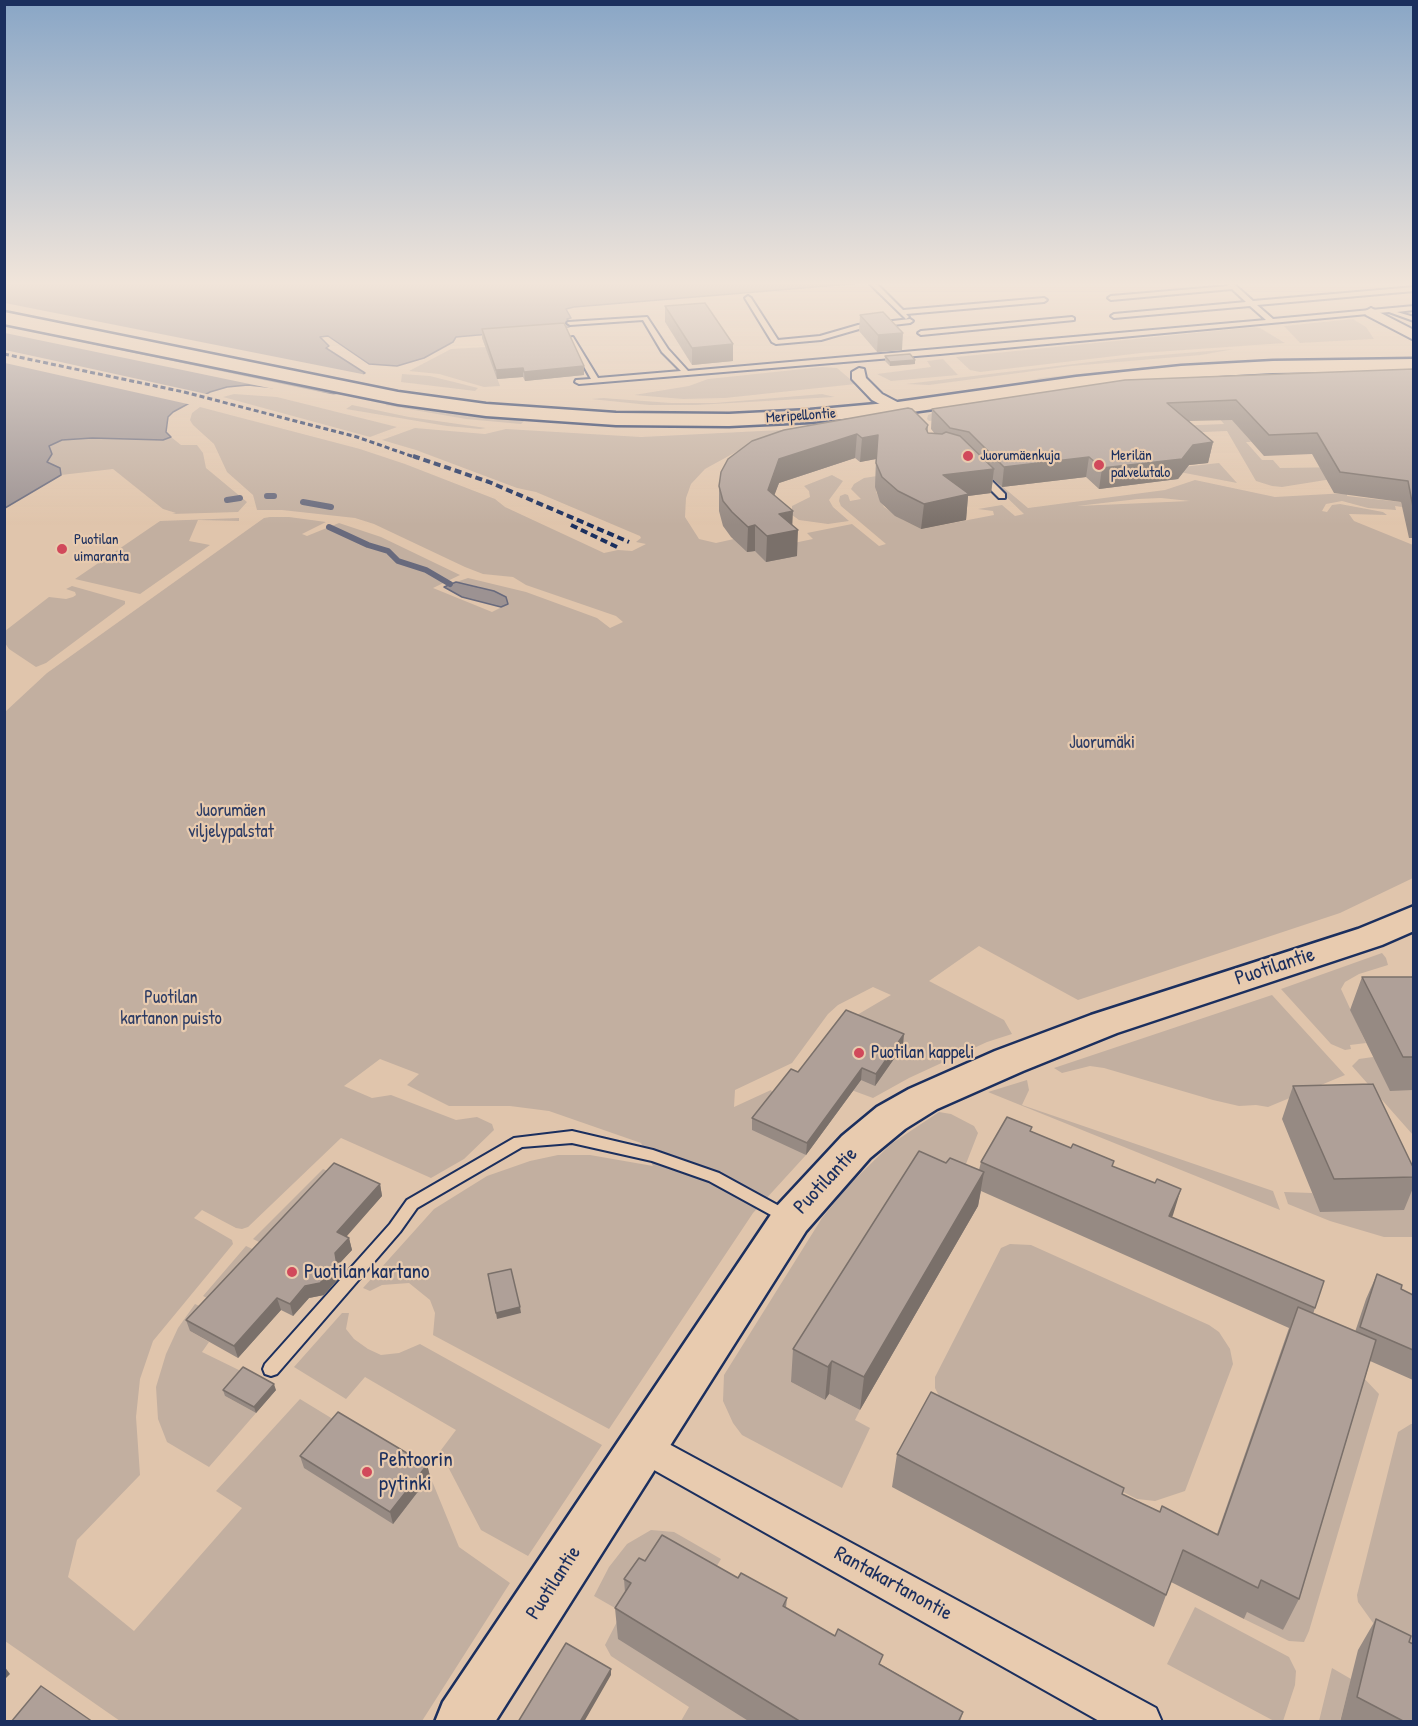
<!DOCTYPE html>
<html>
<head>
<meta charset="utf-8">
<style>
  body { margin:0 }
  #map { position:relative; width:1418px; height:1726px; overflow:hidden; background:#e0c5ac; font-family:"Patrick Hand",sans-serif }
  canvas { display:block }
  .frame { position:absolute; inset:0; border:6px solid #1b2f5e; pointer-events:none }
</style>
</head>
<body>
<div id="map">
<canvas width="1418" height="1726"></canvas>
<div class="frame"></div>
</div>
<script>
const ctx = document.querySelector('canvas').getContext('2d');
ctx.lineJoin = 'round';
function fill(path, color) {
  ctx.fillStyle = color;
  ctx.fill(path, 'evenodd');
}
function shape(rows) {
  const path = new Path2D();
  for (const r of rows) {
    path.moveTo(r[0], r[1]);
    for (let i = 2; i < r.length; i += 2) path.lineTo(r[i], r[i + 1]);
  }
  return path;
}
function trace(path, color, width, dash) {
  ctx.strokeStyle = color;
  ctx.lineWidth = width;
  ctx.lineCap = dash ? 'butt' : 'round';
  ctx.setLineDash(dash || []);
  ctx.stroke(path);
}
function label(font, color, halo, rows, align = 'center') {
  ctx.font = font + ' "Patrick Hand",sans-serif';
  ctx.lineWidth = 4.5;
  ctx.setLineDash([]);
  ctx.textBaseline = 'middle';
  ctx.strokeStyle = halo;
  ctx.fillStyle = color;
  for (const [text, x, y, turn = 0] of rows) {
    ctx.save();
    ctx.translate(x, y);
    ctx.rotate((+turn || 0) * Math.PI / 180);
    ctx.textAlign = isNaN(turn) ? turn : align;
    if (halo) ctx.strokeText(text, 0, 0);
    ctx.fillText(text, 0, 0);
    ctx.restore();
  }
}
fill(shape([
  [1353,319,1366,327,1374,339,1300,343,1284,326],
  [1254,327,1260,328,1285,343,1141,353,980,372,970,370,956,357],
  [486,347,500,386,484,387,439,374,409,371,451,349],
  [1234,349,1201,355,1071,366,929,385,906,384,1124,358],
  [943,359,958,375,891,381,877,374,931,367,927,361],
  [1288,359,1289,360,1024,385,1020,383,1040,378,1146,367],
  [822,367,837,368,856,384,725,398,683,399,634,395,689,386,708,379],
  [402,374,430,376,478,388,475,391,401,382],
  [1202,380,1251,442,1246,442,1262,460,1273,460,1280,468,1413,466,1282,487,1272,486,1256,481,1227,431,1134,435,1150,427,1224,424,1201,397,1071,398,929,421,927,419,928,415,937,411],
  [234,394,277,397,397,427,370,437,223,397],
  [822,394,835,397,696,405,649,405,591,399,603,398,671,403,715,403],
  [391,401,477,414,524,421,521,424,466,419,385,405],
  [352,405,409,417,486,428,480,429,447,426,346,409],
  [200,407,360,449,405,464,495,499,505,507,604,553,618,550,632,551,646,544,636,542,641,538,640,536,536,492,517,488,416,450,382,440,415,428,485,434,506,429,641,437,821,428,745,447,705,469,691,484,686,498,685,517,699,539,716,543,734,539,755,551,813,539,807,533,852,524,879,546,886,544,841,506,839,501,840,496,845,494,848,495,850,501,861,499,851,489,854,484,864,478,877,476,876,492,884,507,903,520,921,529,994,515,993,511,978,509,1002,505,1015,516,1024,514,994,485,1003,487,1028,508,1165,490,1195,480,1275,497,1347,493,1347,496,1401,502,1402,507,1395,506,1396,510,1368,508,1342,501,1326,504,1322,511,1327,512,1332,505,1340,504,1383,512,1387,515,1349,514,1354,521,1413,545,1413,878,1340,913,1078,1000,979,946,929,981,1004,1020,1012,1034,987,1042,909,1078,873,1098,846,1088,845,1022,891,995,873,987,838,1005,828,1014,792,1063,735,1090,734,1107,771,1090,806,1155,753,1213,609,1429,433,1335,435,1313,430,1300,409,1283,382,1285,370,1291,363,1288,434,1209,487,1176,530,1161,558,1155,590,1155,653,1166,641,1143,549,1111,510,1106,449,1106,407,1085,419,1074,380,1059,344,1086,372,1098,391,1095,456,1120,477,1117,492,1124,494,1130,464,1159,431,1178,341,1138,248,1227,242,1229,236,1228,202,1210,194,1218,232,1240,233,1244,153,1341,140,1379,136,1417,140,1475,77,1540,68,1577,134,1631,242,1508,216,1491,300,1399,341,1424,393,1523,430,1476,459,1547,510,1583,422,1721,120,1721,5,1641,5,712,47,673,264,518,270,517,289,517,326,522,302,534,307,536,339,523,381,537,460,575,433,588,492,612,508,604,480,587,456,582,468,578,526,592,597,618,610,628,623,622,616,616,526,585,513,577,483,574,465,567,374,524,355,518,282,510,257,510,253,495,227,472,214,444,193,425,190,420,192,413],
  [1161,498,1190,501,1077,506,1138,499],
  [171,437,181,445,197,445,203,453,206,468,247,502,238,512,172,514,176,513,163,509,113,469,61,475,60,468,47,463,52,454,49,446,62,440,92,438,163,440],
  [1219,463,1237,483,1164,469],
  [832,475,843,481,829,500,833,507,849,521,828,524,799,520,792,515,792,506,810,497,809,491,804,486],
  [239,518,239,521,198,520,189,541,210,545,140,594,75,579,160,521],
  [72,586,125,601,125,604,46,663,36,667,9,649,5,643,5,631,49,597,66,599,73,597,76,595,75,592,66,589],
  [1382,953,1386,958,1388,965,1359,974,1345,982,1341,989,1366,1043,1350,1045,1351,1049,1345,1050,1331,1044,1281,989],
  [1272,995,1345,1075,1268,1107,1256,1105,1239,1106,1213,1100,1104,1068,1090,1066,1062,1073,1054,1068],
  [1373,1057,1413,1090,1413,1135,1352,1066,1359,1059],
  [1027,1080,1029,1090,1022,1105,1273,1191,1280,1210,988,1092],
  [939,1112,951,1114,974,1126,978,1133,964,1169,791,1382,825,1400,829,1394,860,1410,855,1420,870,1428,842,1488,742,1435,733,1423,723,1401,724,1375,822,1218,848,1186,891,1144],
  [323,1169,337,1175,269,1247,253,1239],
  [1413,1179,1413,1237,1384,1237,1330,1221,1288,1204,1284,1192,1312,1193,1321,1212],
  [1010,1244,1031,1245,1209,1325,1219,1332,1230,1349,1233,1364,1185,1491,1155,1501,1137,1499,948,1405,939,1396,935,1388,935,1377,1001,1248],
  [246,1246,263,1254,217,1303,203,1296],
  [195,1304,210,1311,190,1331,209,1342,202,1352,245,1373,225,1396,256,1413,209,1467,167,1442,158,1419,156,1387,166,1354,178,1328],
  [342,1313,349,1313,346,1329,354,1339,368,1349,381,1355,399,1353,420,1344,602,1445,528,1556,481,1530,446,1463,438,1454,456,1430,365,1377,346,1399,294,1367],
  [1360,1374,1379,1394,1309,1631,1304,1642,1289,1641,1244,1619,1247,1611,1283,1630],
  [1411,1424,1413,1424,1413,1645,1376,1627,1358,1602,1357,1595,1398,1432],
  [651,1530,674,1532,721,1559,703,1589,750,1721,681,1721,689,1707,611,1656,605,1645,622,1612,594,1596,609,1567,627,1544],
  [1195,1607,1289,1657,1296,1671,1295,1685,1283,1721,1274,1721,1167,1664],
  [1332,1668,1351,1679,1340,1721,1319,1721]
]), '#c2afa0');
const water = shape([
  [5,283,864,283,574,307,566,309,571,318,567,319,570,323,569,327,456,337,453,342,424,358,397,366,369,364,328,336,320,337,329,346,326,348,365,373,339,393,332,394,248,385,227,387,210,392,173,412,168,417,166,432,171,437,163,440,92,438,62,440,49,446,52,454,47,462,60,468,61,475,5,508,5,283],
  [456,582,494,591,506,597,508,604,501,607,462,597,444,587,456,582]
]);
fill(water, '#9c9292');
trace(water, '#686a7d', 1.5);
fill(shape([
  [5,303,367,375,345,392,4,322],
  [5,326,340,396,321,398,312,397,5,333],
  [5,350,56,361,211,395,192,405,5,363]
]), '#e0c5ac');
trace(shape([
  [267,496,274,496],
  [227,500,240,498],
  [303,502,331,507],
  [329,527,368,545,388,551,398,561,426,570,450,584]
]), '#686a7d', 6);
const lane = shape([
  [869,283,876,283,903,310,1044,298,1047,300,1044,302,906,314,909,317,906,319,869,283],
  [1226,283,1233,283,1253,301,1414,287,1414,291,1257,305,1273,319,1414,306,1414,310,1397,312,1414,317,1414,321,1389,312,940,354,579,384,575,382,576,380,591,379,568,338,573,337,598,378,681,371,662,352,643,320,570,325,567,323,568,322,647,317,668,349,688,371,1266,320,1250,306,1114,318,1111,316,1114,314,1246,302,1232,289,1111,300,1108,298,1111,296,1228,286,1226,283],
  [748,296,751,298,778,340,820,336,858,325,910,319,913,321,910,323,859,329,821,340,776,344,772,342,745,298,748,296],
  [1072,317,1074,318,1074,320,921,335,918,333,921,331,1072,317],
  [978,473,984,473,1005,494,1005,498,999,498,978,477,978,473],
  [572,1131,653,1150,719,1173,792,1213,795,1217,792,1221,787,1223,782,1221,709,1181,652,1161,572,1143,522,1147,417,1208,400,1232,277,1374,271,1376,265,1374,263,1369,265,1364,390,1224,407,1200,514,1138,572,1131]
]);
const street = shape([
  [1371,308,1414,330,1414,340,1366,315,1364,312,1371,308],
  [859,368,864,369,866,378,882,394,903,405,920,421,922,424,920,427,908,427,893,411,872,400,852,379,852,372,859,368],
  [643,1430,1156,1708,1162,1722,1101,1722,631,1457,625,1446,631,1435,643,1430]
]);
const secondary = shape([
  [1414,906,1414,931,1382,945,1117,1033,1023,1071,937,1109,905,1129,870,1158,806,1231,495,1722,435,1722,443,1702,776,1207,842,1136,877,1107,909,1089,995,1051,1091,1015,1358,929,1414,906]
]);
const primary = shape([
  [4,312,398,392,486,404,616,413,729,414,810,410,898,402,1076,377,1181,366,1273,361,1414,359,1414,371,1273,373,1181,378,1076,389,898,414,810,422,729,426,616,425,486,416,398,404,4,324,4,312]
]);
trace(lane, '#1b2f5e', 4);
trace(street, '#1b2f5e', 4);
trace(secondary, '#1b2f5e', 5);
trace(primary, '#1b2f5e', 5);
fill(lane, '#e8cbaf');
fill(street, '#e8cbaf');
fill(secondary, '#e8cbaf');
fill(primary, '#e8cbaf');
trace(shape([
  [4,354,184,392,357,437,417,458]
]), '#1b2f5e', 3, [5, 3]);
trace(shape([
  [413,456,489,482,629,542],
  [571,525,617,547]
]), '#1b2f5e', 4, [7, 4]);
fill(shape([
  [665,306,733,344,733,361,692,365,665,322],
  [860,315,902,350,877,352,859,331],
  [482,329,584,366,584,375,525,381,523,377,497,379,482,338],
  [885,356,915,364,890,366,885,361],
  [1413,369,1413,538,1409,538,1401,502,1334,493,1312,454,1264,456,1232,420,1189,421,1213,442,1208,463,1189,465,1178,479,1099,489,1086,477,1002,487,993,479,991,493,968,496,966,520,921,529,895,516,880,502,875,487,876,459,860,462,855,458,779,483,774,495,792,526,797,556,766,562,755,551,747,552,731,537,723,526,719,511,719,486,752,441,928,425,928,433,935,434,931,429,932,409],
  [1362,977,1413,977,1413,1090,1390,1091,1350,1010],
  [903,1046,875,1086,861,1080,806,1155,752,1130,752,1118,798,1072],
  [1293,1086,1413,1167,1413,1188,1404,1210,1320,1212,1282,1119],
  [1031,1132,1113,1166,1172,1217,1324,1281,1313,1314,1355,1332,1366,1299,1377,1274,1401,1289,1413,1295,1413,1380,1370,1361,1299,1599,1283,1630,1247,1612,1244,1619,1171,1582,1154,1627,892,1487,897,1454,1122,1494,1160,1512,1217,1534,1289,1328,981,1191,978,1206,860,1410,829,1394,825,1400,791,1382,793,1349,946,1163,979,1170,981,1162],
  [380,1184,382,1196,346,1236,349,1238,352,1250,338,1265,340,1277,324,1295,309,1298,293,1316,281,1310,238,1358,190,1331,186,1320],
  [223,1390,276,1390,256,1413,225,1396],
  [300,1456,427,1465,430,1476,393,1524,304,1468],
  [645,1561,738,1578,787,1598,786,1608,882,1665,963,1712,960,1722,750,1722,618,1639,615,1608,625,1592,624,1579],
  [1376,1619,1409,1642,1413,1722,1340,1722,1358,1650]
]), '#968a83');
fill(shape([
  [903,333,902,350,877,352,878,335],
  [733,344,733,361,692,365,692,348],
  [915,360,915,364,890,366,890,362],
  [584,366,584,375,525,381,524,372],
  [523,368,523,377,497,379,496,370],
  [857,434,855,458,779,483,767,515,768,490,779,459],
  [878,435,876,459,860,462,862,438],
  [1213,442,1208,463,1189,465,1178,479,1099,489,1102,468,1193,445],
  [1089,457,1086,477,1002,487,1004,467],
  [994,469,991,493,968,496,966,520,921,529,924,504,943,475],
  [793,511,792,531,798,530,797,556,766,562,767,536,779,514],
  [755,525,755,551,747,552,748,527],
  [904,1034,903,1046,875,1086,876,1074],
  [862,1068,861,1080,806,1155,807,1143],
  [984,1172,978,1206,860,1410,864,1377],
  [380,1184,382,1196,340,1244,337,1232],
  [1181,1189,1173,1215,1161,1242,1169,1216],
  [349,1238,352,1250,338,1265,340,1277,324,1295,309,1298,293,1316,290,1304],
  [277,1298,281,1310,238,1358,234,1346],
  [520,1307,521,1313,497,1319,496,1313],
  [832,1361,829,1394,825,1400,828,1367],
  [274,1384,276,1390,256,1413,254,1407],
  [427,1465,430,1476,393,1524,390,1512],
  [4,1666,10,1674,4,1680],
  [611,1669,611,1675,584,1722,580,1722]
]), '#7a706a');
const building = shape([
  [705,303,733,344,692,348,665,306,705,303],
  [883,312,903,333,878,335,860,315,883,312],
  [564,323,584,366,524,372,523,368,496,370,482,329,564,323],
  [910,354,915,360,890,362,885,356,910,354],
  [1413,369,1413,507,1408,481,1340,472,1317,433,1269,435,1236,400,1167,403,1213,442,1193,445,1182,459,1102,468,1089,457,1004,467,969,432,950,428,932,409,1125,380,1413,369],
  [908,408,912,409,928,425,926,429,928,433,942,434,946,432,960,436,994,469,943,475,969,494,924,504,898,491,882,477,876,463,878,435,862,438,857,434,779,459,768,490,793,511,779,514,798,530,767,536,755,525,748,527,732,512,723,501,719,486,721,472,728,459,752,441,784,430,908,408],
  [1362,977,1413,977,1413,1057,1403,1057,1362,977],
  [846,1010,904,1034,876,1074,862,1068,807,1143,752,1118,791,1069,798,1072,846,1010],
  [1373,1084,1413,1167,1413,1177,1334,1179,1293,1086,1373,1084],
  [1007,1117,1032,1127,1030,1131,1071,1148,1073,1144,1114,1161,1112,1166,1155,1183,1157,1179,1181,1189,1169,1216,1324,1281,1315,1308,981,1162,1007,1117],
  [919,1151,946,1163,950,1158,984,1172,864,1377,832,1361,828,1367,793,1349,919,1151],
  [334,1163,380,1184,337,1232,349,1238,335,1253,337,1265,320,1283,305,1286,290,1304,277,1298,234,1346,186,1320,334,1163],
  [511,1269,520,1307,496,1313,488,1274,511,1269],
  [1377,1274,1402,1285,1401,1289,1413,1295,1413,1350,1360,1327,1377,1274],
  [1298,1307,1376,1340,1299,1599,1261,1580,1258,1588,1183,1550,1166,1595,897,1454,931,1392,1124,1488,1122,1494,1160,1512,1162,1506,1218,1535,1298,1307],
  [243,1367,274,1384,254,1407,223,1390,243,1367],
  [338,1412,427,1465,390,1512,300,1456,338,1412],
  [662,1535,738,1578,741,1573,787,1598,783,1606,835,1636,838,1629,883,1655,879,1664,963,1712,958,1722,801,1722,615,1608,631,1583,624,1579,639,1558,645,1561,662,1535],
  [1376,1619,1411,1636,1409,1642,1413,1644,1413,1722,1405,1722,1357,1697,1376,1619],
  [566,1643,611,1669,580,1722,518,1722,566,1643],
  [41,1686,93,1722,11,1722,41,1686]
]);
fill(building, '#afa098');
trace(building, '#7a706a', 1.5);
const sky = ctx.createLinearGradient(0, 0, 0, 525);
sky.addColorStop(0, '#89a6c6');
sky.addColorStop(0.54, '#f1e5da');
sky.addColorStop(1, '#f1e5da00');
ctx.fillStyle = sky;
ctx.fillRect(0, 0, 1418, 525);
for (const [x, y, r, color] of [
  [968,456,6,"#d1495b"],
  [1099,465,6,"#d1495b"],
  [62,549,6,"#d1495b"],
  [859,1053,6,"#d1495b"],
  [292,1272,6,"#d1495b"],
  [367,1472,6,"#d1495b"]
]) {
  const dot = new Path2D();
  dot.arc(x, y, r, 0, 2 * Math.PI);
  ctx.fillStyle = color;
  ctx.fill(dot);
  trace(dot, '#e8cbaf', 2);
}
label('15px', '#1b2f5e', '#e8cbaf', [
  ["Meripellontie",801,416,-4]
]);
label('15px', '#1b2f5e', '#e8cbaf', [
  ["Juorumäenkuja",980,456],
  ["Merilän",1111,456],
  ["palvelutalo",1111,473],
  ["Puotilan",74,540],
  ["uimaranta",74,557]
], 'left');
label('18px', '#2c3c65', '#e8cbaf', [
  ["Juorumäki",1102,743],
  ["Juorumäen",231,811],
  ["viljelypalstat",231,832],
  ["Puotilan",171,998],
  ["kartanon puisto",171,1019]
]);
label('18px', '#1b2f5e', '#e8cbaf', [
  ["Puotilan kappeli",871,1053]
], 'left');
label('21px', '#1b2f5e', '#e8cbaf', [
  ["Puotilantie",1275,967,-18],
  ["Puotilantie",826,1181,-47],
  ["Puotilantie",554,1583,-57],
  ["Rantakartanontie",893,1584,29]
]);
label('21px', '#1b2f5e', '#e8cbaf', [
  ["Puotilan kartano",304,1272],
  ["Pehtoorin",379,1460],
  ["pytinki",379,1484]
], 'left');
</script>
</body>
</html>
